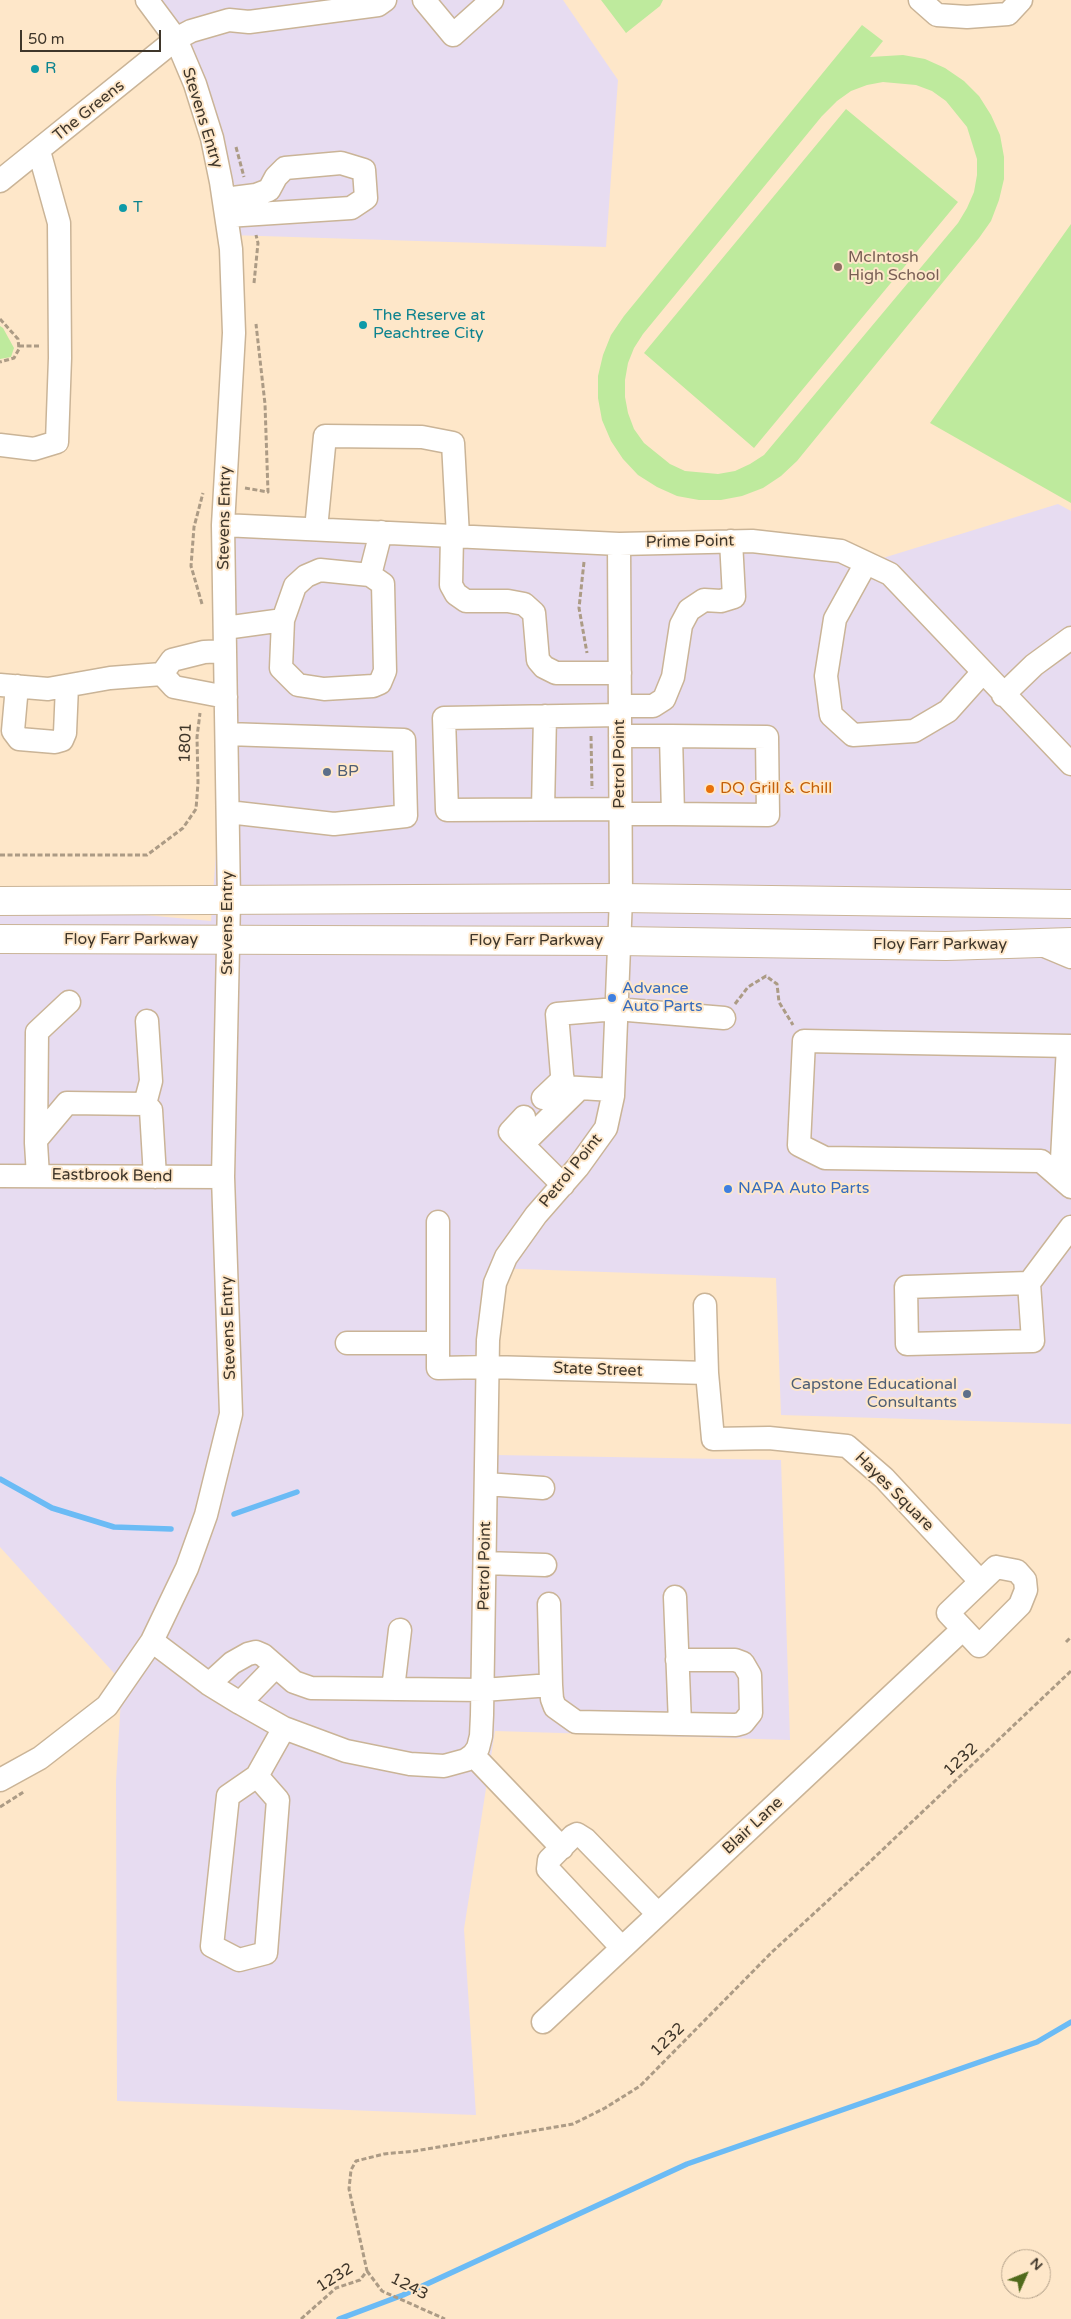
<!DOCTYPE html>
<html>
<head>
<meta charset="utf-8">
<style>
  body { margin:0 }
  #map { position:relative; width:1071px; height:2319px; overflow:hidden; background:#fee7c9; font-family:"Varela Round",sans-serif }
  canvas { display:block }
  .north { position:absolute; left:1001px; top:2249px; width:50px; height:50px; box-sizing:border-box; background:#fee7c9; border:1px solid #b2a089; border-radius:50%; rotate:46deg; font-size:14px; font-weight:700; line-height:20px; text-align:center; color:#3f362a }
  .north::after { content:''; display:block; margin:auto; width:18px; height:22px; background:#506a1c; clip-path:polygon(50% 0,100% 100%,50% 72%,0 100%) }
  .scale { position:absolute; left:20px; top:30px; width:141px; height:22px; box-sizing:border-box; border:2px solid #3f362a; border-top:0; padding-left:6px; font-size:15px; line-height:18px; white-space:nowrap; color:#3f362a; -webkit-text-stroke:4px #fee7c9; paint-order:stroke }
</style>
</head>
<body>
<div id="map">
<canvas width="1071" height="2319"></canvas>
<div class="north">N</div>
<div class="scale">50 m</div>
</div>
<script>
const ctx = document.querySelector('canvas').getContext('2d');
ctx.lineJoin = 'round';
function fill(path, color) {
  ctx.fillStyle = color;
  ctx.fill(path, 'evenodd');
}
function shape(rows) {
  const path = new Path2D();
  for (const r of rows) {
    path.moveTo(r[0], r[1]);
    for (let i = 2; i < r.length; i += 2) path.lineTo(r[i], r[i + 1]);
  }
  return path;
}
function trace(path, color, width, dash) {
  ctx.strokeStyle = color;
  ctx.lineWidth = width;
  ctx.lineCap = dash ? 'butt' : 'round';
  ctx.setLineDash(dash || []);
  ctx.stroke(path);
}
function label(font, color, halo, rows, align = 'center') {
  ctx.font = font + ' "Varela Round",sans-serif';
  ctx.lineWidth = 4;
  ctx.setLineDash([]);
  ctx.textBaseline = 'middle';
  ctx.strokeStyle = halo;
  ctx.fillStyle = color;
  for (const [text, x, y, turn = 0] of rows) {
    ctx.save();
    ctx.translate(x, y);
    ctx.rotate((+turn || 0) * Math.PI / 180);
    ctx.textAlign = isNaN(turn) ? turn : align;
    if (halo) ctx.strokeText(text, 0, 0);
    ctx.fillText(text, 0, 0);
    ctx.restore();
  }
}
fill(shape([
  [144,0,563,0,618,80,606,247,230,235,212,138],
  [1058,504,1071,511,1071,1424,781,1415,776,1278,491,1268,495,1455,781,1460,790,1740,495,1731,464,1929,476,2115,117,2101,116,1781,122,1682,0,1547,0,902,211,921,233,624,223,525,883,558]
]), '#e7dcf1');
fill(shape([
  [601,0,663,0,660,6,626,33],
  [862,25,883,41,870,57,903,55,925,59,945,68,964,81,979,96,991,115,1000,135,1004,157,1004,179,999,200,991,221,979,238,797,461,781,476,763,488,742,496,721,500,699,500,677,496,657,487,638,475,623,459,611,441,602,420,598,398,598,376,603,355,611,335,624,316],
  [883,82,916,85,932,91,946,101,967,127,977,159,977,175,974,192,967,208,958,223,764,455,750,464,735,471,718,474,685,471,670,464,644,443,634,429,628,413,625,397,625,380,628,363,634,348,643,334,822,116,837,101,851,91,867,85],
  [846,109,958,202,754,448,644,353],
  [1071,224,1071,503,930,423],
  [0,326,3,328,14,348,11,357,0,359]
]), '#beea9d');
trace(shape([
  [0,1479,52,1508,114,1527,171,1529],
  [234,1514,297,1492],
  [339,2319,403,2295,687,2164,1037,2042,1071,2022]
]), '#6bbbf5', 5.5);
const minor = shape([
  [424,0,453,35,492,0],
  [920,0,937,15,967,17,1008,14,1021,0],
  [0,181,176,39,191,31,229,20,249,22,378,5,385,0],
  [225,199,256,195,269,190,276,177,285,168,341,163,364,170,366,198,351,208,227,216],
  [0,445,34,449,57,442,60,358,59,223,39,151],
  [223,525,619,544,752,541,841,551,890,574,1071,764],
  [316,529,325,436,422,437,453,443,458,536],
  [452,536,451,585,456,594,466,601,508,601,524,604,534,613,538,660,544,667,556,673,620,673],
  [866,563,835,619,826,676,831,715,853,735,914,731,948,711,982,673],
  [370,575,381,532],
  [225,628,283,620,295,586,306,576,320,570,370,575,383,584,385,671,380,683,373,686,324,689,298,685,281,668,283,620],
  [162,674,174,687,226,697],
  [0,685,48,689,110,678,162,674,172,660,204,652,225,651],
  [17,686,13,731,19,739,55,742,62,740,65,733,67,686],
  [1003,695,1034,665,1071,638],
  [620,706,653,706,664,699,673,677,681,625,689,610,704,600,721,601,734,597,731,541],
  [620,715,444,718,447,810,620,809],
  [227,734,404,740,406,816,334,824,228,812],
  [620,736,671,736,673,814,620,814],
  [671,736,767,737,768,815,673,814],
  [543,809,545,716],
  [1040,944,1071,957],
  [1071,1046,804,1041,799,1145,825,1158,1041,1161,1071,1187],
  [613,1090,563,1087,557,1014,616,1009,724,1018],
  [543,1098,563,1079],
  [145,1104,151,1081,147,1021],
  [524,1117,510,1132,563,1185],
  [36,1140,67,1103,145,1104,151,1110,155,1177],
  [523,1144,580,1088],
  [0,1176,223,1177],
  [38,1176,36,1143,37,1032,69,1002],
  [1061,1178,1068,1046],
  [438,1222,438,1368,489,1367,707,1373],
  [1029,1283,906,1287,907,1344,1033,1341,1029,1283,1071,1227],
  [705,1305,707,1373,713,1439,769,1438,847,1446,884,1478,980,1581],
  [347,1343,438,1343],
  [486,1484,543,1488],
  [485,1563,545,1565],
  [996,1567,1017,1571,1025,1580,1026,1590,1020,1605,979,1646,948,1613,996,1567],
  [152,1641,209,1684,240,1703,284,1728,346,1751,410,1764,444,1766,466,1760,473,1755,478,1748,481,1736,482,1715,488,1340,495,1283,506,1257,536,1215,578,1167,606,1128,613,1096,621,898,619,544],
  [677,1660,735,1660,743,1663,750,1675,751,1713,743,1723,736,1725,680,1724],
  [209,1684,232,1663,248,1654,256,1652,263,1655,294,1682,311,1688,483,1690,551,1685,549,1604],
  [551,1685,552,1699,555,1707,576,1722,680,1724,675,1597],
  [393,1689,400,1630],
  [240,1703,275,1667],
  [473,1755,562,1848],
  [257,1776,278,1800,266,1953,239,1960,212,1946,228,1796,257,1776,284,1728],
  [0,1780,40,1758,107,1706,152,1641,187,1568,206,1515,231,1414,223,1177,229,901,223,525,234,333,231,249,221,182,212,138,195,84,176,39,147,0],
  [622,1948,548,1869,549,1860,573,1836,577,1834,585,1839,658,1914],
  [543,2022,963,1629]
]);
const major = shape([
  [0,901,621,898,1071,904],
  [0,939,619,941,946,946,1071,942]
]);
trace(minor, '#cab497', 25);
trace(major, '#cab497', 30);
trace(shape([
  [236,147,244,177],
  [254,283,258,243,256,235],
  [0,319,18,339,19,349,14,358,0,362],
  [19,346,41,346],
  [245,488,268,492,265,404,256,324],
  [584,562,579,608,587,653],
  [202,604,191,566,194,527,203,493],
  [591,736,592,789],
  [0,855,147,855,183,828,196,809,198,783,197,737,200,713],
  [735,1004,748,987,766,976,777,984,779,1002,793,1025],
  [1066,1642,1071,1637],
  [0,1807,25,1791],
  [367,2271,382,2291,445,2319],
  [301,2319,336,2288,360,2280,367,2271,349,2189,351,2170,356,2161,384,2154,415,2151,573,2124,605,2108,640,2086,772,1952,858,1873,1071,1671]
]), '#ac9b85', 3, [5, 2.5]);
trace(minor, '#fff', 22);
trace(major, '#fff', 28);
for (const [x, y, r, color] of [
  [35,69,5,"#0f9aa8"],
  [123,208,5,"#0f9aa8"],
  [838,267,5,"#8d6e63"],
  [363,325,5,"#0f9aa8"],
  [327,772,5,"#5c6f8a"],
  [710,789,5,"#e8710a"],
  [612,998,5,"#3f7fe0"],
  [728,1189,5,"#3f7fe0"],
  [967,1394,5,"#5c6f8a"]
]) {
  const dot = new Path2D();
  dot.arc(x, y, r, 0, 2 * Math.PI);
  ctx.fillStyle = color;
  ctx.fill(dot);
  trace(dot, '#fee7c9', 2);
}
label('16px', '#0d838f', '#fee7c9', [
  ["R",45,69],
  ["T",133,208],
  ["The Reserve at",373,316],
  ["Peachtree City",373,334]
], 'left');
label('16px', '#3f362a', '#fee7c9', [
  ["The Greens",89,111,-39],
  ["Stevens Entry",202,118,73],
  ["Stevens Entry",225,518,-89],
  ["Prime Point",690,542,-1],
  ["1801",186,743,-88],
  ["Petrol Point",620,764,-90],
  ["Stevens Entry",228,923,-90],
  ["Floy Farr Parkway",131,940],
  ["Floy Farr Parkway",536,941],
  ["Floy Farr Parkway",940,945],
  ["Petrol Point",571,1171,-51],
  ["Eastbrook Bend",112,1176,1],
  ["Stevens Entry",229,1328,-92],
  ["State Street",598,1370,2],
  ["Hayes Square",894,1492,45],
  ["Petrol Point",485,1566,-89],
  ["1232",961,1760,-43],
  ["Blair Lane",753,1826,-43],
  ["1232",668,2040,-44],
  ["1232",335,2278,-32],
  ["1243",409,2287,27]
]);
label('16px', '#785e54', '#fee7c9', [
  ["McIntosh",848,258],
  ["High School",848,276]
], 'left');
label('16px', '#4e5e75', '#fee7c9', [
  ["BP",337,772],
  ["Capstone Educational",957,1385,"right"],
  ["Consultants",957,1403,"right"]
], 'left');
label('16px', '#c56008', '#fee7c9', [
  ["DQ Grill & Chill",720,789]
], 'left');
label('16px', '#366cbe', '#fee7c9', [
  ["Advance",622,989],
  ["Auto Parts",622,1007],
  ["NAPA Auto Parts",738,1189]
], 'left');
</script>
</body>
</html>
